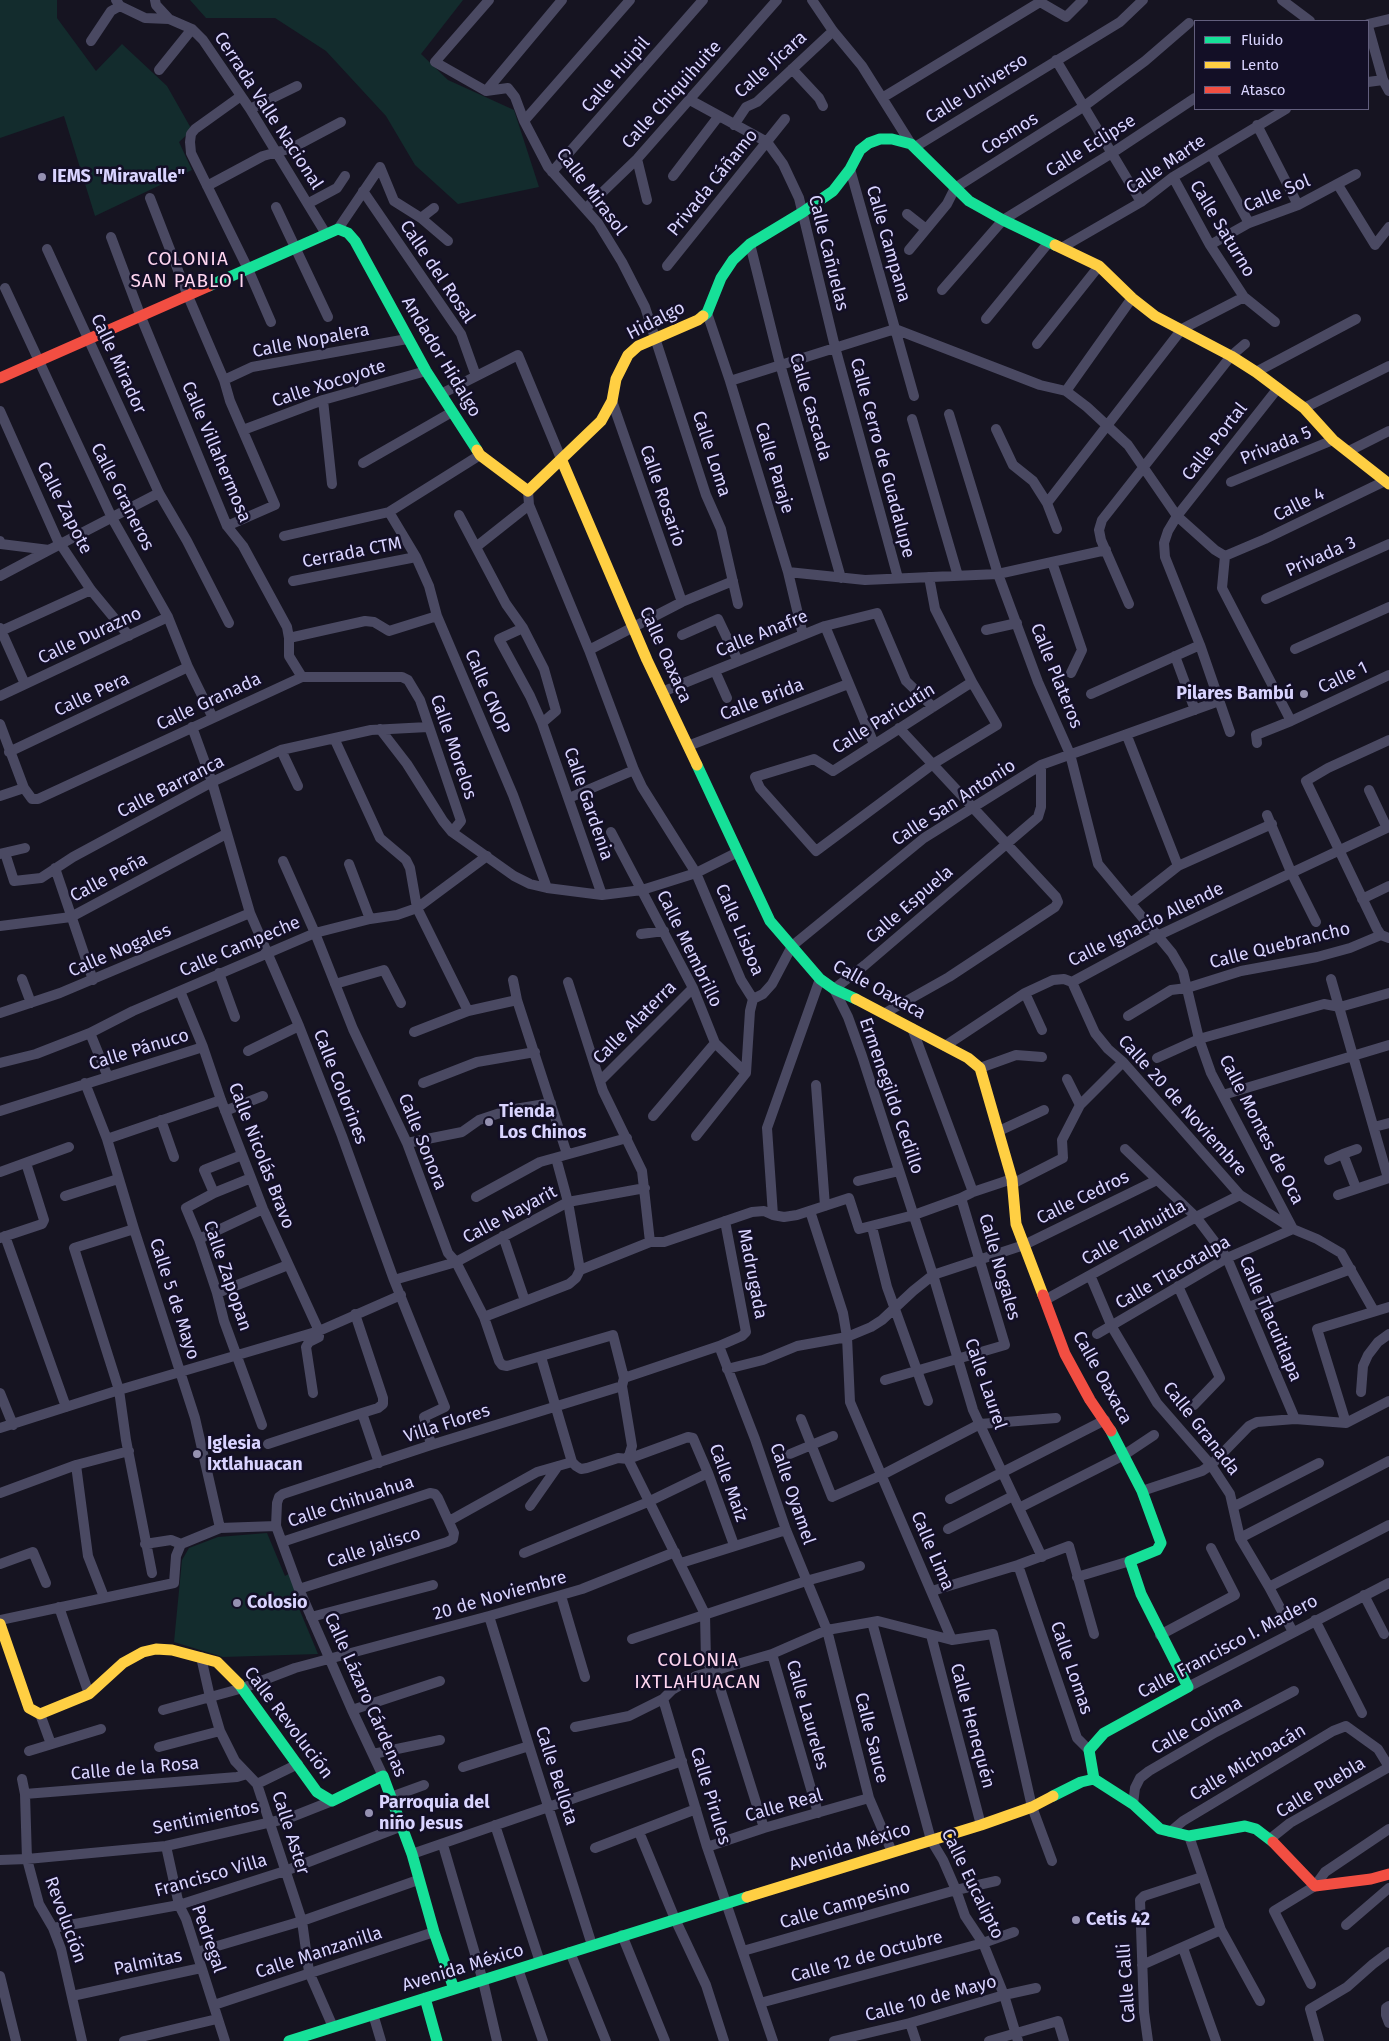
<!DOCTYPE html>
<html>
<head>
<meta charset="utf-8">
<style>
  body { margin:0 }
  #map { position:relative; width:1389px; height:2041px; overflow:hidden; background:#161421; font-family:"Fira Sans",sans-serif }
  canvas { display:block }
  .legend { position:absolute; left:1194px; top:20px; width:175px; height:90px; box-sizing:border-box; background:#130f26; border:1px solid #625e7d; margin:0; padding:6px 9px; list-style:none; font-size:15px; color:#d9d4ff }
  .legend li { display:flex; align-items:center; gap:10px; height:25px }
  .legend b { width:25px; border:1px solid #625e7d }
</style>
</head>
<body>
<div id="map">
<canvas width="1389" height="2041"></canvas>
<ul class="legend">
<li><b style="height:6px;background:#16e098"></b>Fluido</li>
<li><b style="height:6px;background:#ffcf43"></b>Lento</li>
<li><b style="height:6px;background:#f24e42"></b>Atasco</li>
</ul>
</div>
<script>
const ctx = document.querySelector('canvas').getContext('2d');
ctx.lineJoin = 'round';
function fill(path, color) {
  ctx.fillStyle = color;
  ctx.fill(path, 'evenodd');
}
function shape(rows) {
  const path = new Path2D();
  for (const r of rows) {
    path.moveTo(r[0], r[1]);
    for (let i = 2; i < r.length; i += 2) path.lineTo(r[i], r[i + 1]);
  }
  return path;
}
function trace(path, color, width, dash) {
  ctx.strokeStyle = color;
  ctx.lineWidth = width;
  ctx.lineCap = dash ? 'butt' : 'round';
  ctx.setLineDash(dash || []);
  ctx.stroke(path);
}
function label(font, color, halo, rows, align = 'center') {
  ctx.font = font + ' "Fira Sans",sans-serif';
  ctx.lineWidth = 5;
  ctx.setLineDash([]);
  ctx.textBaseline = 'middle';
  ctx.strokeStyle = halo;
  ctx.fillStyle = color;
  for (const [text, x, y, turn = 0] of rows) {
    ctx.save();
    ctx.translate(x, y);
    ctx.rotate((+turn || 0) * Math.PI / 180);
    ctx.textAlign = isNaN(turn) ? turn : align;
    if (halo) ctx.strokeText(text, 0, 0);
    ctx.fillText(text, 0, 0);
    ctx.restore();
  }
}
fill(shape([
  [0,0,57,0,57,18,96,71,122,44,167,86,192,130,179,142,192,170,95,216,64,116,0,138],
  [190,0,463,0,421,54,448,80,514,110,539,187,458,204,415,165,386,116,326,51,275,18,206,18],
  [267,1533,285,1576,292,1572,300,1592,293,1594,318,1654,223,1657,174,1642,182,1560,189,1548,218,1537]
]), '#132c2d');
trace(shape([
  [116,0,120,6,145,18,169,19,192,29,203,40,250,109,326,234],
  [155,0,156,5,169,19],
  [812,0,833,31,862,66,911,144],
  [1282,0,1310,21],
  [1368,24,1389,19],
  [1368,26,1383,80,1389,91],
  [91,41,111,11,120,6],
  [1056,60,1141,202],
  [792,69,819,98,823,106],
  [159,70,192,29],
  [1368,82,1383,80],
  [486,91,508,88,515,97,524,121,548,167,598,223,622,262,645,307,706,495,721,529,738,604],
  [486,91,435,62,489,0],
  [486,91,562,0],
  [241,96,195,129,191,134,190,142,191,153,248,269,271,322],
  [882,98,1040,2,1066,17,1083,0],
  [690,100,767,142,783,164,799,198,835,347,898,578],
  [250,109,297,86],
  [524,121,630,0],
  [734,125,746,107,757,102,833,31],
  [1257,125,1298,205],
  [915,147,1120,22,1143,0],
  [1211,154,1249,223],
  [637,159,647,200],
  [380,167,394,201,421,218,448,241],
  [850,169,914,396],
  [552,172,703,0],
  [673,176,718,117],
  [1173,177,1210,245,1244,297,1275,322],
  [1338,185,1375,245,1389,227],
  [207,186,263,156,292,148,341,122],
  [363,191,461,334,476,376],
  [150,198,188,296,224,380,230,401,275,505,227,526],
  [309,203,337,188,345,176],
  [276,207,328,317],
  [586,208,637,159,777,0],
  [907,214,926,229],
  [421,218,434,208],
  [338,229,380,167],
  [111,237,141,317,227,526,243,546,287,627,289,638,289,656,302,677],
  [750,244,780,364,841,578],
  [1210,245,1249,223,1298,205,1356,174],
  [1063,247,1141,202,1173,177,1286,109],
  [47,249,159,493,187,541,229,623],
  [909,250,947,204,955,188,1083,107,1145,61,1189,23],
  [667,266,785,119],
  [5,288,112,518,168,617,188,667,213,718],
  [942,290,1003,220,1112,153,1195,98],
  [707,313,730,381,788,572,803,635],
  [986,319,1049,242],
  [895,329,1040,385,1066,391,1087,407,1128,445,1177,516,1215,550,1225,556,1222,588,1291,721],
  [1037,344,1099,266],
  [1256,372,1356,319],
  [224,380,252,367,407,339],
  [730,381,895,329],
  [1066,391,1132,298],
  [441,394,518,355,562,461],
  [323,400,332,484],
  [612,401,682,602],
  [1304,408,1389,366],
  [0,411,57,539,91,590,129,636],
  [949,414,998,574,1038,682,1070,754,1098,864,1172,953,1183,972,1199,1039,1211,1073,1293,1229,1317,1239,1341,1253,1374,1311],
  [912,419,958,576],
  [996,429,1013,465,1033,481,1047,503,1057,529],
  [243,430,323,400,426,371],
  [1349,451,1389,431],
  [363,463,452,412],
  [1231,482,1333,440],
  [528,491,529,505,589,650,634,770,642,787,696,873,741,980,753,999],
  [1047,503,1182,329,1244,297],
  [389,512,416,557,429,586,437,616,513,795,547,888],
  [459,515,506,604,523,628,499,639,530,696,542,723,602,895],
  [284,536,389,512,480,455],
  [0,541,1,544,49,550,159,493],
  [476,547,529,505],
  [1225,556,1265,539,1385,481],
  [1052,562,1082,650,1071,673],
  [788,572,865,580,998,574,1106,550],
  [0,576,49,550],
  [929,577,935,609,972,682,997,725,933,764,816,851,760,788,755,777,814,759,833,771,972,682],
  [293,581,416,557],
  [1266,599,1389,544],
  [1129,604,1101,540,1099,530,1102,520,1231,356,1245,344],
  [825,626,874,744],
  [0,628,25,684],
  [523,628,544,669,556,711,542,723],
  [986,630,1017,623],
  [1,631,91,590],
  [682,635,718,619,738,661],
  [289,638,365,621,374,622,389,631,437,616],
  [1295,649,1389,607],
  [589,650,682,602,733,581],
  [1175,656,1195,710],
  [715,671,727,698],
  [662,692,825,626,877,613,906,681,933,707],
  [1091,694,1200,645],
  [0,696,168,617],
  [0,724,24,788,32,799,38,799,302,677,402,677,408,680,420,700,461,821,452,832],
  [192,727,212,782,250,913,299,1026,342,1136,394,1280,445,1407,424,1417,431,1445],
  [380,729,407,764,443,821,452,832,514,876,530,884,547,888,602,895,642,890,696,873,738,852],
  [1230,732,1200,645,1165,557,1164,543,1168,531,1177,516,1278,388],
  [1127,736,1178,866],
  [334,738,380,838,406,860,410,868,417,908,468,1011],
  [1389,740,1328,768,1306,781,1377,929,1381,935,1389,938],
  [1257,743,1256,735,1291,721,1389,675],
  [688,746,848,684],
  [281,750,298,786],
  [9,752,188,667],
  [1041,765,1041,807,1038,817,865,965,834,989,848,1017,862,1056,933,1275,973,1410,1042,1557],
  [1369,790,1387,828],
  [0,796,24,788],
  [569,798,634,770],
  [1267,815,1291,872,1316,922],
  [611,832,693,988,715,1043,746,1073],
  [5,853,14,881,41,878,73,857,212,782,281,750,371,730,428,727],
  [0,854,25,848],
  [283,861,315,933,353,1029,407,1143,448,1253,456,1262,484,1317,499,1361,502,1365,507,1366,613,1335,624,1378,622,1386,632,1446,628,1459,705,1614,706,1661,715,1672,764,1828],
  [349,864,370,919],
  [55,868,93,980],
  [1362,899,1389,886],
  [1131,903,1178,866,1272,824],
  [0,926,71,917,226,834],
  [641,934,664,931],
  [219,973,235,1017],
  [22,979,31,1003],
  [1331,979,1388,1178],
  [513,980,517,1000,567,1154],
  [568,982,603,1091,642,1171,650,1242],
  [1072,982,1095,1033,1108,1049,1123,1062,1240,1195,1293,1229],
  [335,984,384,970,401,1003],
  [180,991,203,1047,221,1100,263,1209,319,1331,319,1337,309,1342,306,1347,313,1393],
  [1025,993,1042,1030],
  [0,1013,60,993,250,913],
  [885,1013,949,977,1055,907,1058,902,1056,897,899,728],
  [1128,1016,1171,990,1187,988,1241,971,1317,957,1350,948,1381,935],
  [912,1028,973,1192],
  [414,1032,468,1011,517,1000],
  [90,1033,108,1077],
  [945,1046,1025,993,1053,980,1064,979,1072,982,1157,936,1389,827],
  [248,1051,299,1026],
  [1157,1058,1199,1039,1324,1004,1340,1007,1389,993],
  [0,1063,36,1054,90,1033,133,1011,315,933,370,919,397,915,417,908,487,856],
  [980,1068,1016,1055,1042,1057],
  [746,1073,750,1011,753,999,763,994,772,984,792,946,924,838,1041,765,1219,701],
  [1067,1079,1080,1105],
  [600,1081,693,988],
  [85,1083,107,1139,134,1229,195,1418,220,1528],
  [423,1083,477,1062,535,1052],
  [816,1085,825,1206],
  [1223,1095,1389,1045],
  [0,1111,203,1047],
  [225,1111,263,1096],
  [653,1116,715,1043],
  [161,1120,174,1157],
  [1374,1127,1389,1123],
  [999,1131,1044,1110],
  [696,1136,746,1073],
  [107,1139,221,1100],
  [407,1143,462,1132,479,1120,509,1110,551,1103],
  [1125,1149,1196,1217,1227,1258,1295,1419],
  [1343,1154,1357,1149],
  [556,1158,568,1202,580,1270],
  [1329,1160,1343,1154,1356,1188],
  [0,1172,69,1147],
  [251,1178,214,1193,186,1208,199,1239,217,1293,224,1321,262,1425],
  [858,1181,899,1171],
  [1012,1184,1063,1158,1062,1140,1080,1105,1123,1062],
  [214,1193,204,1170,242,1155],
  [1338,1195,1389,1178],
  [65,1196,118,1179],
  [476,1197,540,1162,627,1138],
  [810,1211,843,1313,847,1337,850,1402,952,1640],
  [773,1215,767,1128,820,979],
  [872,1227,887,1287,928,1401],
  [134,1229,74,1248,119,1390,126,1440,152,1573],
  [5,1236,66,1407],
  [503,1236,525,1301],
  [0,1238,42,1224,44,1220,26,1163],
  [199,1239,263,1209],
  [1090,1275,1112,1327,1157,1403,1211,1465,1230,1494,1240,1538,1269,1587,1293,1632],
  [394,1280,456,1262,568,1202,645,1188],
  [1178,1286,1220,1378,1194,1405],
  [217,1293,288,1265],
  [1045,1300,1196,1217,1240,1195],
  [1249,1307,1351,1269],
  [355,1314,383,1398,383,1404,378,1408,362,1413,379,1463],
  [484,1317,569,1284,576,1278,580,1270,650,1242,664,1242,752,1212,764,1211,773,1215,784,1217,797,1215,849,1198,859,1229,914,1215,961,1198,973,1192,1012,1179],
  [1097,1334,1227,1258,1293,1229],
  [719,1346,755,1439,786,1530,827,1630,869,1798,892,1852],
  [541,1357,572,1462,576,1466,581,1469,587,1468,618,1458,628,1459,688,1437,693,1438,708,1473,734,1545],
  [727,1369,763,1360,797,1346,847,1337,871,1327,882,1320,913,1291,933,1275,1024,1245,1157,1180],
  [624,1378,719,1346,742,1336,746,1332,725,1221],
  [885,1380,1005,1345,961,1198],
  [1361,1392,1363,1366,1368,1355,1378,1342,1389,1334],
  [0,1393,13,1425],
  [801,1419,832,1497,882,1475,980,1424,1056,1418],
  [1346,1423,1317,1329,1389,1307],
  [1346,1423,1389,1401],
  [0,1428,119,1390,319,1331,401,1295],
  [268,1444,362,1413],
  [790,1454,833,1436],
  [76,1465,88,1556,104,1597],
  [1142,1491,1202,1471,1211,1465,1249,1426,1257,1422,1295,1419,1346,1423],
  [0,1493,76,1465,129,1451],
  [950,1499,1105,1420],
  [530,1506,558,1466],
  [1233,1507,1319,1463],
  [1019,1508,1124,1455,1154,1435],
  [449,1521,537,1472,572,1462],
  [948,1529,1013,1496],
  [1240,1538,1389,1461],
  [282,1542,430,1493,435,1494,438,1498,454,1533,453,1539,447,1542,299,1589],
  [145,1544,171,1540,181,1544,220,1528,276,1526],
  [524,1553,648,1502,708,1473],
  [681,1563,786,1530],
  [0,1564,33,1552,46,1583],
  [1018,1565,1077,1738,1089,1750],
  [1077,1577,1130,1561],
  [1269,1587,1389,1525],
  [932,1591,1018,1565,1069,1546,1094,1634],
  [1364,1595,1384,1634],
  [561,1596,585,1677],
  [59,1607,89,1694],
  [489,1616,529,1746,592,1945],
  [311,1617,433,1585],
  [0,1620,174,1583,176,1556,181,1544],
  [1315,1620,1362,1713],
  [872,1622,931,1840,943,1860,956,1890,965,1916,983,1943,1004,1995,1018,2041],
  [931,1635,981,1825],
  [1160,1635,1235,1595,1211,1548],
  [632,1639,806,1581,860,1566],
  [772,1654,818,1813],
  [201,1657,210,1697,220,1731,235,1761,257,1784,302,1921,309,1972,333,2027],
  [1188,1687,1389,1583],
  [663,1699,707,1847,773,2041],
  [163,1710,243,1688,295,1668,489,1616,582,1589,675,1552],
  [352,1710,440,1681],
  [40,1714,51,1744],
  [575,1727,629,1716,663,1699,672,1690,696,1676,772,1654,827,1630,878,1621,952,1640,993,1634,1032,1807,1052,1861],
  [159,1747,220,1731],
  [29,1751,101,1729],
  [373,1754,440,1740],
  [463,1767,529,1746],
  [383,1776,352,1710,299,1589,276,1526,277,1503,279,1497,283,1494,431,1445,622,1386],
  [22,1779,25,1794,27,1859,39,1904,53,1928,61,1949,82,2041],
  [257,1784,298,1764],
  [25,1794,237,1777,247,1774],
  [391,1797,424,1785],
  [1133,1804,1135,1788,1140,1778,1149,1771,1216,1732,1294,1691],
  [495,1825,540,1962],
  [639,1832,675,1919,706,1985,724,2041],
  [1170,1832,1183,1821,1333,1731,1346,1726,1378,1749,1389,1767],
  [1189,1836,1221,1930,1260,2001],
  [1270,1839,1290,1823,1389,1767],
  [443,1845,483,1981,497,2041],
  [166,1846,179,1905,186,1919,225,2041],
  [707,1847,764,1828,869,1798],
  [595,1848,696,1809],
  [412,1854,682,1761],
  [0,1860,27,1859,166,1846,289,1818,332,1801],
  [1346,1925,1389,1888],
  [53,1928,179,1905,285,1871,402,1826],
  [622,1935,665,2041],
  [1183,1948,1216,2041],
  [743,1951,956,1890,996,1881],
  [197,1952,302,1921,418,1880],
  [570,1952,606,2041],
  [1142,1965,1221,1930],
  [518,1969,543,2041],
  [0,1976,16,2041],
  [1311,1984,1274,1911,1315,1886,1325,1872,1389,1829],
  [72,1996,201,1968],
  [760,2003,983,1943,1014,1932],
  [214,2005,434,1932],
  [1389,2006,1386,2008,1386,2015,1389,2023],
  [373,2014,381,2041],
  [910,2023,916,2041],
  [124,2041,217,2019],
  [834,2041,910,2023,1004,1995,1036,1988],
  [989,2041,1058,2021,1064,2041],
  [1148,2041,1144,2012,1140,1900,1144,1896,1202,1877],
  [1319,2041,1310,2009,1347,1987,1373,1964,1389,1952]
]), '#4a4962', 10);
trace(shape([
  [209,286,338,229,348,233,355,241,426,371,477,450],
  [703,316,707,313,721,278,733,260,750,244,803,212,833,191,850,169,860,150,869,143,880,139,892,139,911,144,969,201,1003,220,1055,245],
  [697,765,770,921,820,979,834,989,856,999],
  [239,1684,317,1792,332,1801,383,1776,412,1854,434,1932,454,1989],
  [1094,1779,1089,1750,1104,1733,1188,1687,1141,1594,1130,1561,1157,1550,1161,1543,1142,1491,1111,1431],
  [1053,1796,1081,1782,1094,1779,1133,1804,1160,1829,1189,1836,1245,1826,1256,1829,1273,1842],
  [425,1998,437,2041],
  [289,2041,747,1897]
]), '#16e098', 11);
trace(shape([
  [1055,245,1099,266,1132,298,1155,316,1231,356,1256,372,1304,408,1333,440,1389,484],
  [477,450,480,455,528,491,601,421,612,401,616,379,628,355,638,346,698,320,703,316],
  [562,461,647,660,697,765],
  [856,999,968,1058,980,1068,1012,1179,1016,1224,1043,1295],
  [0,1624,29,1708,40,1714,89,1694,123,1663,143,1652,156,1649,172,1650,217,1662,239,1684],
  [747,1897,981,1825,1032,1807,1053,1796]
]), '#ffcf43', 11);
trace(shape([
  [0,378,209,286],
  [1043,1295,1065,1354,1090,1400,1111,1431],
  [1273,1842,1315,1886,1371,1879,1389,1874]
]), '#f24e42', 11);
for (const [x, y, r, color] of [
  [42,177,5,"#9591b1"],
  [1304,694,5,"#9591b1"],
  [489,1122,5,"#9591b1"],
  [197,1454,5,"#9591b1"],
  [237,1603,5,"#9591b1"],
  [369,1813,5,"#9591b1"],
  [1076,1920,5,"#9591b1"]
]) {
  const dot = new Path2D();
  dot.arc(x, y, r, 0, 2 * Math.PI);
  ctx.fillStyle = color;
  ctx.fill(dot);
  trace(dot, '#130f26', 2);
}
label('18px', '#d9d4ff', '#130f26', [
  ["Calle Jícara",771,65,-42],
  ["Calle Huipil",616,75,-49],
  ["Calle Universo",977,89,-32],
  ["Calle Chiquihuite",672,95,-48],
  ["Cerrada Valle Nacional",268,111,57],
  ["Cosmos",1010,134,-32],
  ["Calle Eclipse",1091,146,-32],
  ["Calle Marte",1166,165,-34],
  ["Privada Cáñamo",713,183,-51],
  ["Calle Mirasol",591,192,53],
  ["Calle Sol",1277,194,-23],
  ["Calle Saturno",1222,229,59],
  ["Calle Campana",888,244,74],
  ["Calle Cañuelas",828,253,76],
  ["Calle del Rosal",437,272,56],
  ["Hidalgo",656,321,-27],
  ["Calle Nopalera",311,341,-11],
  ["Andador Hidalgo",441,357,59],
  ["Calle Mirador",118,364,65],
  ["Calle Xocoyote",329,384,-18],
  ["Calle Cascada",810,407,74],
  ["Calle Portal",1215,442,-52],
  ["Privada 5",1276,446,-22],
  ["Calle Villahermosa",216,452,67],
  ["Calle Loma",711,454,72],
  ["Calle Cerro de Guadalupe",882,458,75],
  ["Calle Paraje",774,468,73],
  ["Calle Rosario",662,496,71],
  ["Calle Graneros",122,497,63],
  ["Calle 4",1299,505,-26],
  ["Calle Zapote",64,508,63],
  ["Cerrada CTM",352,553,-11],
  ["Privada 3",1321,557,-24],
  ["Calle Anafre",762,634,-22],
  ["Calle Durazno",90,636,-25],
  ["Calle Oaxaca",665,655,66],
  ["Calle Plateros",1056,676,68],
  ["Calle 1",1343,678,-25],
  ["Calle CNOP",487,692,67],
  ["Calle Pera",92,695,-25],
  ["Calle Brida",762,700,-21],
  ["Calle Granada",209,702,-25],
  ["Calle Paricutín",884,719,-32],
  ["Calle Morelos",453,747,71],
  ["Calle Barranca",171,787,-27],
  ["Calle San Antonio",954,803,-33],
  ["Calle Gardenia",588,804,71],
  ["Calle Peña",109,878,-28],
  ["Calle Espuela",910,905,-41],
  ["Calle Ignacio Allende",1146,925,-26],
  ["Calle Lisboa",739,930,67],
  ["Calle Quebrancho",1280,946,-14],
  ["Calle Campeche",240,947,-23],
  ["Calle Membrillo",689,949,64],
  ["Calle Nogales",120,951,-23],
  ["Calle Oaxaca",879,990,29],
  ["Calle Alaterra",635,1023,-45],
  ["Calle Pánuco",139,1050,-17],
  ["Calle Colorines",340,1087,69],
  ["Ermenegildo Cedillo",891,1096,71],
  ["Calle 20 de Noviembre",1182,1106,48],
  ["Calle Montes de Oca",1261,1130,63],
  ["Calle Sonora",422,1142,68],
  ["Calle Nicolás Bravo",261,1156,69],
  ["Calle Cedros",1083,1198,-26],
  ["Calle Nayarit",510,1215,-28],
  ["Calle Tlahuitla",1134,1233,-29],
  ["Calle Nogales",999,1267,74],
  ["Calle Tlacotalpa",1173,1273,-30],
  ["Madrugada",752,1274,79],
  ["Calle Zapopan",227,1276,71],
  ["Calle 5 de Mayo",174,1299,72],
  ["Calle Tlacuitlapa",1270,1319,67],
  ["Calle Oaxaca",1102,1378,61],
  ["Calle Laurel",985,1384,71],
  ["Villa Flores",447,1424,-18],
  ["Calle Granada",1201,1429,52],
  ["Calle Maíz",728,1483,70],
  ["Calle Oyamel",792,1494,71],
  ["Calle Chihuahua",351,1502,-18],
  ["Calle Jalisco",374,1548,-18],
  ["Calle Lima",932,1551,67],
  ["20 de Noviembre",500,1596,-16],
  ["Calle Francisco I. Madero",1228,1647,-28],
  ["Calle Lomas",1071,1668,71],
  ["Calle Lázaro Cárdenas",365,1695,66],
  ["Calle Laureles",807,1715,74],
  ["Calle Revolución",288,1723,53],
  ["Calle Henequén",972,1726,75],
  ["Calle Colima",1197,1726,-29],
  ["Calle Sauce",871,1738,76],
  ["Calle Michoacán",1248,1763,-31],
  ["Calle de la Rosa",135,1769,-5],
  ["Calle Bellota",556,1776,72],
  ["Calle Puebla",1321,1788,-31],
  ["Calle Pirules",710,1796,73],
  ["Calle Real",784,1806,-16],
  ["Sentimientos",206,1818,-12],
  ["Calle Aster",290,1833,72],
  ["Avenida México",850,1847,-17],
  ["Francisco Villa",211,1876,-16],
  ["Calle Eucalipto",972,1884,64],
  ["Calle Campesino",845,1905,-16],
  ["Revolución",65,1920,70],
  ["Pedregal",208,1939,71],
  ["Calle Manzanilla",319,1953,-18],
  ["Calle 12 de Octubre",867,1957,-15],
  ["Palmitas",148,1963,-12],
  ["Avenida México",463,1968,-17],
  ["Calle Calli",1127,1983,-94],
  ["Calle 10 de Mayo",931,1999,-15]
]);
label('bold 18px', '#d9d4ff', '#130f26', [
  ["IEMS \"Miravalle\"",52,177],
  ["Pilares Bambú",1294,694,"right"],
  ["Tienda",499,1112],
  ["Los Chinos",499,1133],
  ["Iglesia",207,1444],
  ["Ixtlahuacan",207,1465],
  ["Colosio",247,1603],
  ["Parroquia del",379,1803],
  ["niño Jesus",379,1824],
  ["Cetis 42",1086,1920]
], 'left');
ctx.letterSpacing = '1px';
label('19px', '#ffd6f0', '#130f26', [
  ["COLONIA",188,260],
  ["SAN PABLO I",188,282],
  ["COLONIA",698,1661],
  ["IXTLAHUACAN",698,1683]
]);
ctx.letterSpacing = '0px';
</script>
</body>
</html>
